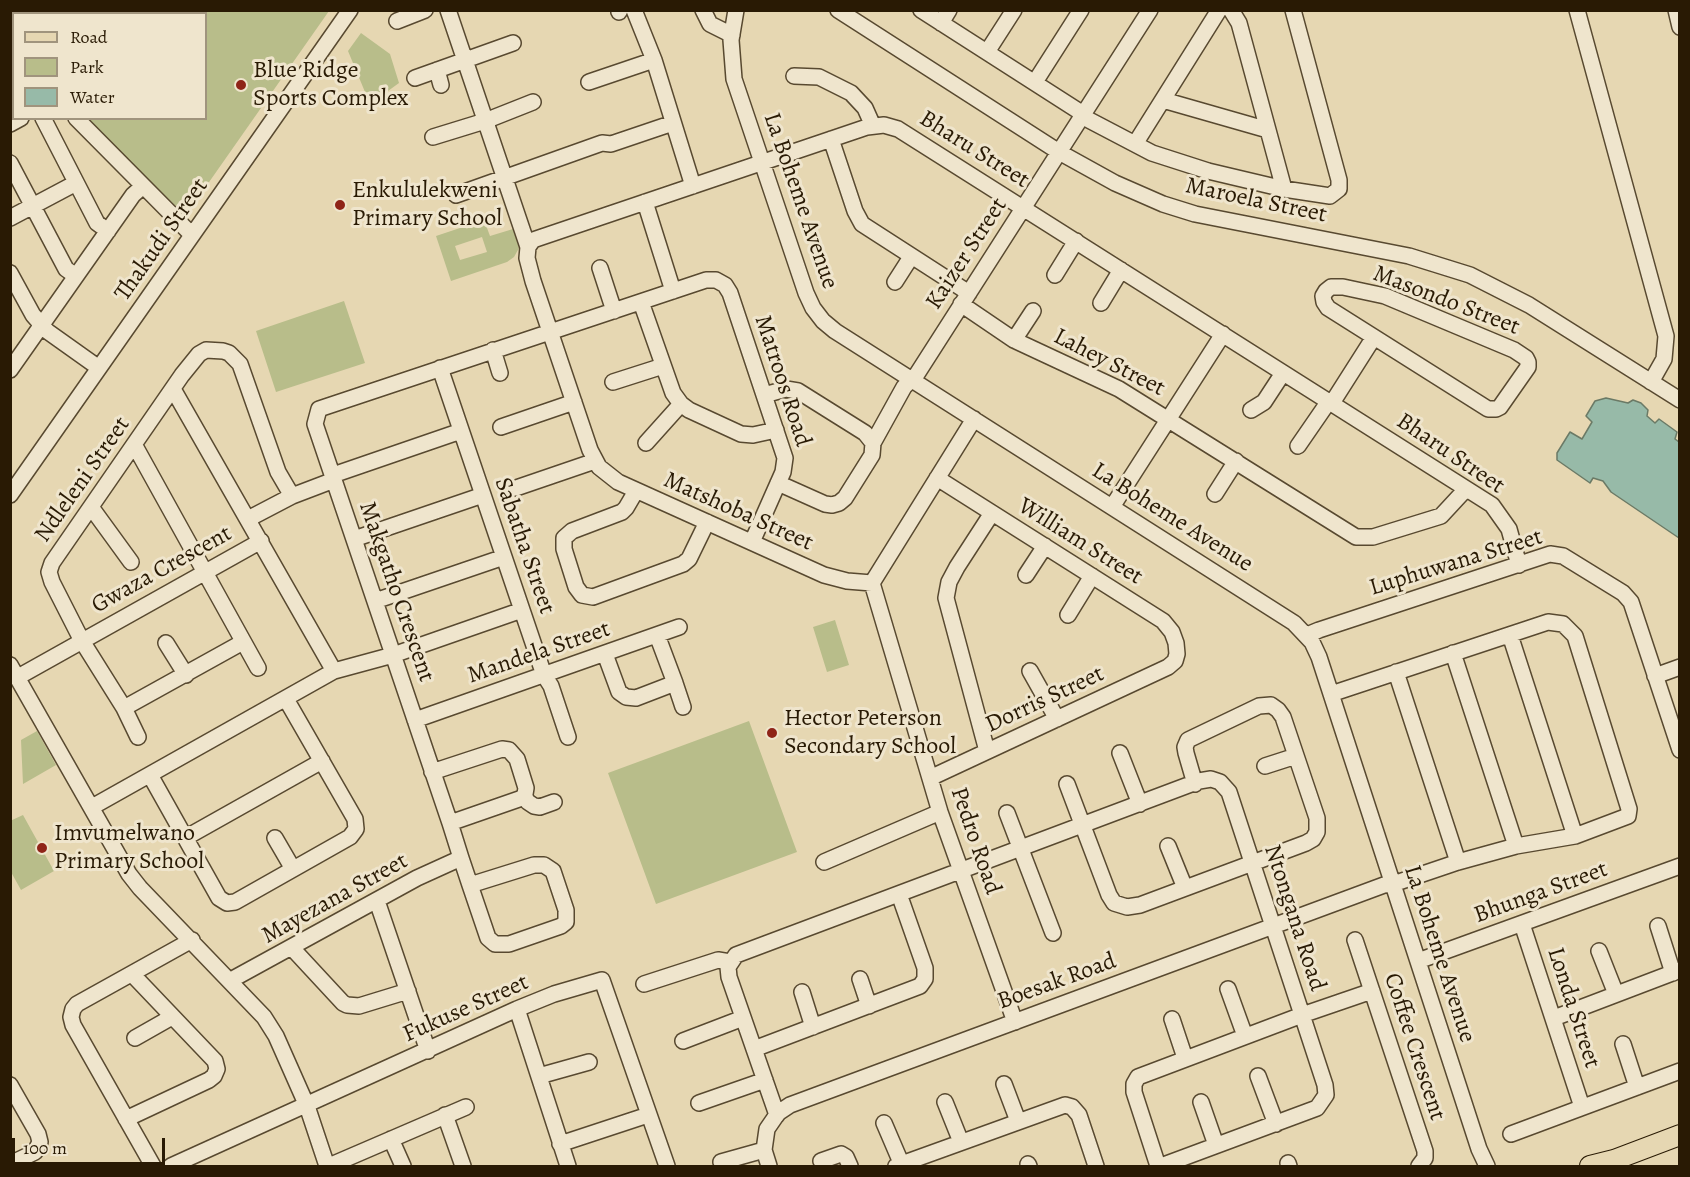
<!DOCTYPE html>
<html>
<head>
<meta charset="utf-8">
<style>
  body { margin:0 }
  #map { position:relative; width:1690px; height:1177px; overflow:hidden; background:#e6d7b2; font-family:Alegreya,serif }
  canvas { display:block }
  .frame { position:absolute; inset:0; border:12px solid #291a04; pointer-events:none }
  .legend { position:absolute; left:12px; top:12px; width:195px; height:108px; box-sizing:border-box; background:#efe5cd; border:2px solid #a0947d; margin:0; padding:8px 10px; list-style:none; font-size:18px; color:#291a04 }
  .legend li { display:flex; align-items:center; gap:12px; height:30px }
  .legend b { width:30px; border:2px solid #a0947d }
  .scale { position:absolute; left:12px; top:1138px; width:153px; height:27px; box-sizing:border-box; border:3px solid #291a04; border-top:0; padding-left:8px; font-size:18px; line-height:21px; white-space:nowrap; color:#291a04; -webkit-text-stroke:4px #efe5cd; paint-order:stroke }
</style>
</head>
<body>
<div id="map">
<canvas width="1690" height="1177"></canvas>
<div class="frame"></div>
<ul class="legend">
<li><b style="height:8px;background:#e6d7b2"></b>Road</li>
<li><b style="height:16px;background:#b8bd8a"></b>Park</li>
<li><b style="height:16px;background:#97baa8"></b>Water</li>
</ul>
<div class="scale">100 m</div>
</div>
<script>
const ctx = document.querySelector('canvas').getContext('2d');
ctx.lineJoin = 'round';
function fill(path, color) {
  ctx.fillStyle = color;
  ctx.fill(path, 'evenodd');
}
function shape(rows) {
  const path = new Path2D();
  for (const r of rows) {
    path.moveTo(r[0], r[1]);
    for (let i = 2; i < r.length; i += 2) path.lineTo(r[i], r[i + 1]);
  }
  return path;
}
function trace(path, color, width, dash) {
  ctx.strokeStyle = color;
  ctx.lineWidth = width;
  ctx.lineCap = dash ? 'butt' : 'round';
  ctx.setLineDash(dash || []);
  ctx.stroke(path);
}
function label(font, color, halo, rows, align = 'center') {
  ctx.font = font + ' Alegreya,serif';
  ctx.lineWidth = 6;
  ctx.setLineDash([]);
  ctx.textBaseline = 'middle';
  ctx.strokeStyle = halo;
  ctx.fillStyle = color;
  for (const [text, x, y, turn = 0] of rows) {
    ctx.save();
    ctx.translate(x, y);
    ctx.rotate((+turn || 0) * Math.PI / 180);
    ctx.textAlign = isNaN(turn) ? turn : align;
    if (halo) ctx.strokeText(text, 0, 0);
    ctx.fillText(text, 0, 0);
    ctx.restore();
  }
}
fill(shape([
  [10,11,329,11,200,195,192,190,179,209,84,119,206,118,206,14,14,14,13,51,11,48],
  [361,33,390,54,399,83,370,104,348,51],
  [484,220,490,236,513,229,519,248,514,257,507,262,451,281,436,236],
  [482,237,487,252,460,260,455,246],
  [344,301,365,363,276,392,256,331],
  [835,620,849,665,827,672,813,627],
  [749,721,797,852,656,904,608,773],
  [37,731,56,765,23,784,21,740],
  [23,815,54,871,21,890,11,872,10,821]
]), '#b8bd8a');
const water = shape([
  [1606,398,1628,403,1633,400,1641,403,1648,410,1647,416,1655,423,1659,419,1677,432,1675,439,1679,442,1679,538,1611,492,1603,481,1593,478,1590,483,1557,460,1557,453,1570,432,1582,439,1592,422,1586,416,1595,401,1606,398]
]);
fill(water, '#97baa8');
trace(water, '#6b7a66', 1.5);
const minor = shape([
  [448,10,528,247,527,258,533,281,590,450,599,467,618,482,824,575,847,581,872,583],
  [634,10,654,60,693,186],
  [703,10,710,24,732,35],
  [736,10,731,40,734,79,806,293,813,308,823,321,835,331,1294,623,1312,642,1319,657,1479,1149,1487,1166],
  [838,10,1059,152,1115,183,1163,204,1195,214,1409,256,1470,275,1529,305,1680,400],
  [921,10,1077,110,1089,120,1152,153,1208,171,1284,189,1330,196,1339,189,1339,180,1293,10],
  [1231,10,1239,23,1284,189],
  [1577,10,1666,336,1664,359,1651,382],
  [1676,10,1680,27],
  [619,12,620,10],
  [397,21,425,10],
  [941,23,949,10],
  [987,52,1014,10],
  [10,56,14,59],
  [437,70,441,85],
  [794,76,819,77,851,93,865,108,873,126],
  [415,78,513,43],
  [589,82,654,60],
  [1035,82,1081,10],
  [1163,100,1268,130],
  [43,118,97,223,108,231],
  [76,118,192,235],
  [10,124,21,118],
  [433,137,485,121,533,102],
  [831,139,855,211,862,224,969,293],
  [1135,144,1219,10],
  [10,163,66,269,76,276],
  [456,195,602,143,611,144,673,123],
  [645,202,673,291],
  [10,218,76,183],
  [528,247,533,240,867,127,884,125,898,129,1492,505,1509,529,1519,565],
  [600,268,614,311],
  [10,273,33,315,47,331,99,368],
  [1055,275,1076,241],
  [895,282,911,257],
  [1331,287,1343,287,1385,296,1514,350,1526,358,1528,362,1528,367,1500,407,1496,409,1488,409,1328,308,1324,302,1323,296,1326,291,1331,287],
  [641,302,673,393,681,404,689,410,741,434,753,435,776,430],
  [1101,303,1121,270],
  [961,304,1014,340,1119,389,1356,537,1373,537,1441,516,1466,489],
  [1014,340,1033,311],
  [493,350,500,373],
  [440,368,544,675,551,686,568,737],
  [10,370,133,195,143,186],
  [613,382,663,366],
  [173,389,334,671],
  [764,395,786,389,798,391,865,433,873,443,872,455,845,498,839,503,832,505,825,504,778,483],
  [1332,403,1374,337],
  [1251,410,1264,402,1283,373],
  [974,419,872,583,940,812,1015,1022],
  [501,427,574,402],
  [646,443,681,404],
  [873,443,904,387,917,374,1150,10],
  [135,446,258,668],
  [1298,446,1329,401],
  [333,475,461,431],
  [516,488,595,461],
  [636,491,626,508,622,512,572,531,564,538,564,549,576,587,582,595,593,597,683,564,689,559,707,522],
  [1215,494,1236,461],
  [10,495,350,10],
  [91,507,131,562],
  [1112,507,1223,334],
  [248,519,292,496,334,480],
  [354,539,483,495],
  [1026,575,1045,546],
  [375,601,504,557],
  [1068,615,1092,576],
  [1307,635,1319,630,1550,554,1563,556,1623,593,1631,602,1680,750],
  [1510,635,1575,836],
  [243,642,124,708,82,641,52,582,49,572,52,563,182,375,199,354,206,350,223,351,229,353,240,364,278,472,292,496],
  [166,643,186,675],
  [1453,653,1516,846],
  [605,654,619,692,626,697,636,698,675,683,657,635],
  [10,665,129,874,140,888,264,1017,276,1036,307,1106,327,1166],
  [1030,671,1057,719],
  [1396,672,1458,862],
  [1655,676,1680,667],
  [18,677,261,541],
  [675,683,683,707],
  [124,708,138,737],
  [415,720,679,627],
  [987,751,946,598,949,582,957,567,992,513],
  [1120,753,1140,804],
  [1265,766,1296,756],
  [432,772,502,749,509,750,517,759,526,788,525,794,522,798,450,823],
  [150,775,219,898,227,903,235,902,350,837,356,829,355,819,286,699],
  [930,778,1168,667,1175,661,1177,654,1176,643,1172,632,1163,621,937,478],
  [1067,784,1109,895,1114,903,1127,907,1140,905,1306,843,1313,839,1317,832,1317,818,1283,717,1278,710,1271,705,1259,706,1188,740,1185,747,1186,753,1195,784],
  [524,796,528,802,534,806,540,807,554,802],
  [92,807,334,671,393,655,522,610],
  [1007,813,1053,933],
  [185,838,322,761],
  [275,838,293,869],
  [1168,846,1185,888],
  [824,862,940,812],
  [470,885,534,865,544,865,553,871,566,910,566,922,561,926,509,944,495,944,488,938,470,885,461,858,450,823,315,424,319,409,706,280,716,280,725,285,730,293,785,458,783,472,752,542],
  [377,901,428,1051],
  [1522,924,1582,1107],
  [1658,926,1673,973],
  [1355,940,1425,1151,1425,1158,1419,1166],
  [292,948,343,1003,347,1005,359,1006,408,991],
  [1599,951,1616,994],
  [1418,961,1680,866],
  [860,979,869,1006],
  [231,980,417,878,461,858],
  [644,984,718,960,730,962],
  [1228,989,1245,1036],
  [802,992,813,1027],
  [517,1009,568,1166],
  [1554,1018,1680,970],
  [1172,1019,1185,1058],
  [135,1038,172,1017],
  [683,1041,743,1018],
  [1623,1044,1637,1087],
  [754,1049,920,986,925,979,925,968,899,894],
  [539,1076,589,1062],
  [1258,1076,1276,1124],
  [1004,1084,1018,1121],
  [10,1085,38,1134,40,1142,35,1152,10,1164],
  [945,1102,961,1142],
  [1201,1102,1216,1145],
  [699,1103,765,1080],
  [445,1115,463,1166],
  [777,1115,729,977,728,967,736,955,1199,781,1211,779,1220,782,1229,792,1325,1085,1326,1095,1317,1108,1161,1166],
  [126,1119,209,1080,214,1076,217,1069,215,1061,132,974],
  [884,1123,902,1165],
  [1511,1134,1680,1071],
  [391,1139,403,1166],
  [560,1144,648,1115],
  [821,1161,841,1154,846,1157,850,1166],
  [721,1162,764,1150],
  [1288,1163,1289,1166],
  [1028,1164,1029,1166],
  [153,1166,73,1025,71,1017,73,1009,77,1004,192,940],
  [171,1166,517,1009,554,994,602,980,667,1166],
  [329,1166,466,1107],
  [769,1166,764,1150,767,1129,778,1113,790,1105,1384,885,1393,884,1458,862,1516,846,1575,836,1628,816,1629,809,1575,636,1563,624,1548,622,1331,694],
  [896,1166,1065,1105,1072,1107,1079,1115,1096,1166],
  [1158,1166,1134,1092,1134,1084,1138,1077,1302,1015,1372,991]
]);
const major = shape([
  [1590,1166,1614,1160,1680,1135]
]);
trace(minor, '#584930', 18);
trace(major, '#291a04', 22);
trace(minor, '#efe5cd', 15);
trace(major, '#e6d7b2', 20);
for (const [x, y, r, color] of [
  [241,85,6,"#8f2418"],
  [340,205,6,"#8f2418"],
  [772,733,6,"#8f2418"],
  [42,848,6,"#8f2418"]
]) {
  const dot = new Path2D();
  dot.arc(x, y, r, 0, 2 * Math.PI);
  ctx.fillStyle = color;
  ctx.fill(dot);
  trace(dot, '#efe5cd', 2);
}
label('24px', '#291a04', '#efe5cd', [
  ["Blue Ridge",253,71],
  ["Sports Complex",253,99],
  ["Enkululekweni",352,191],
  ["Primary School",352,219],
  ["Hector Peterson",784,719],
  ["Secondary School",784,747],
  ["Imvumelwano",54,834],
  ["Primary School",54,862]
], 'left');
label('24px', '#291a04', '#efe5cd', [
  ["Bharu Street",974,150,32],
  ["La Boheme Avenue",800,201,71],
  ["Maroela Street",1256,201,12],
  ["Thakudi Street",162,240,-55],
  ["Kaizer Street",967,254,-57],
  ["Masondo Street",1446,301,21],
  ["Lahey Street",1109,363,27],
  ["Matroos Road",782,381,72],
  ["Bharu Street",1450,454,34],
  ["Ndleleni Street",83,480,-55],
  ["Matshoba Street",738,512,24],
  ["La Boheme Avenue",1172,518,32],
  ["William Street",1080,542,32],
  ["Sabatha Street",524,546,71],
  ["Luphuwana Street",1456,563,-17],
  ["Gwaza Crescent",162,570,-29],
  ["Makgatho Crescent",396,592,71],
  ["Mandela Street",539,653,-19],
  ["Dorris Street",1045,700,-25],
  ["Pedro Road",975,841,71],
  ["Bhunga Street",1541,893,-20],
  ["Mayezana Street",335,899,-29],
  ["Ntongana Road",1294,918,72],
  ["La Boheme Avenue",1439,954,72],
  ["Boesak Road",1057,982,-20],
  ["Londa Street",1573,1008,72],
  ["Fukuse Street",466,1009,-24],
  ["Coffee Crescent",1414,1047,72]
]);
</script>
</body>
</html>
